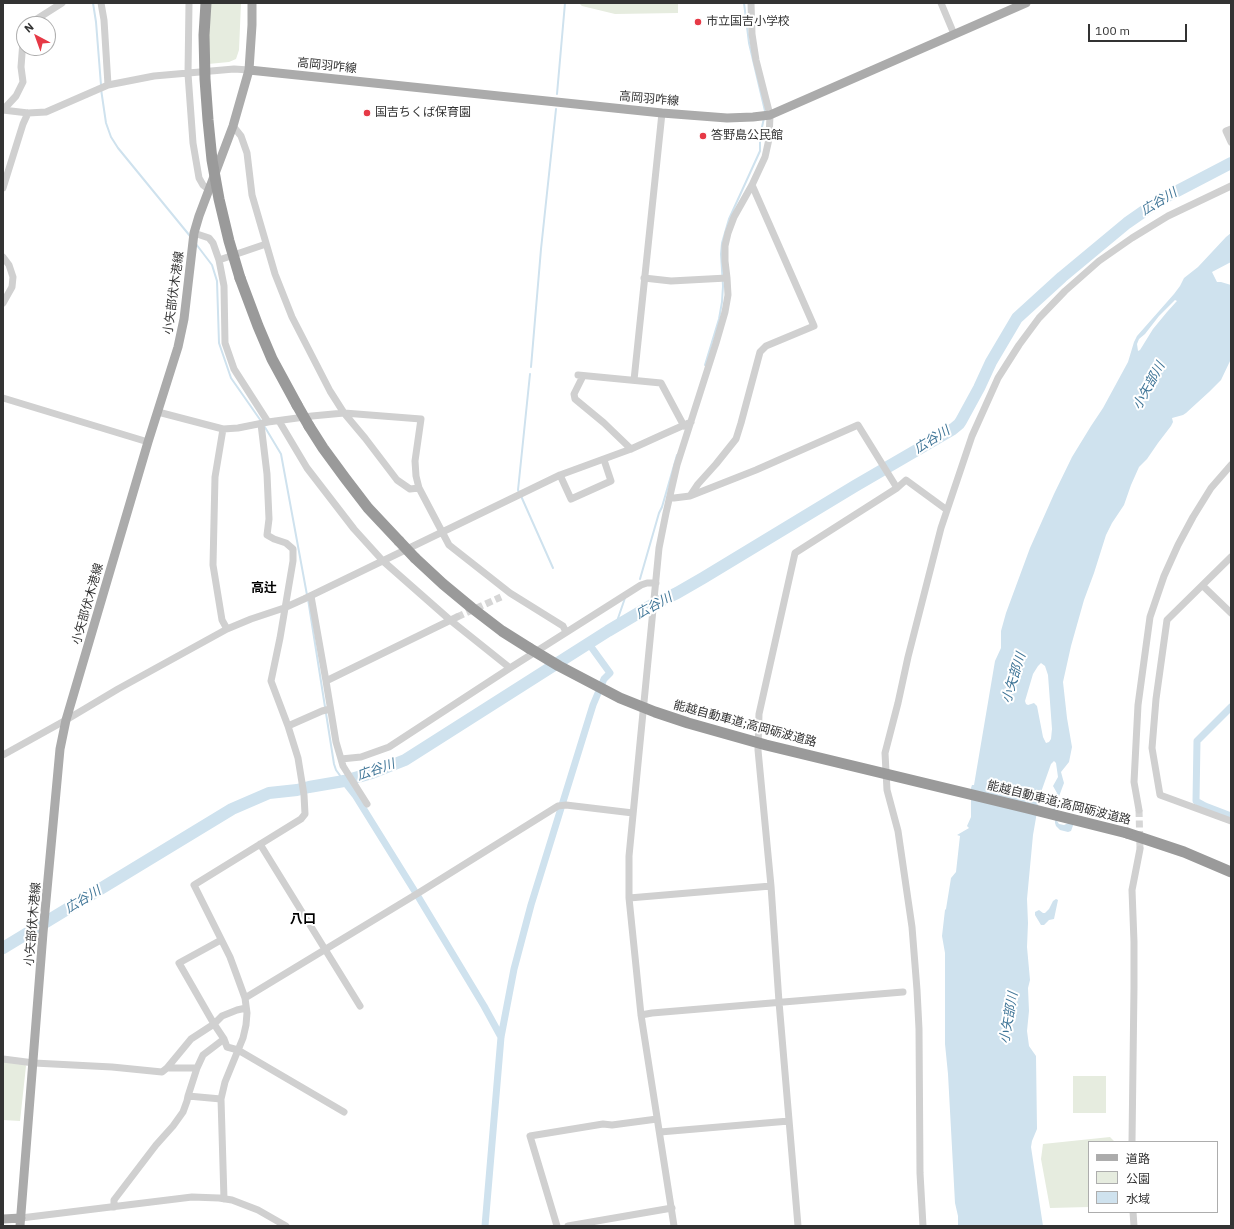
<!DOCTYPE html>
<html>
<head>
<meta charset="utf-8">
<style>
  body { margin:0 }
  #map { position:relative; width:1234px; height:1229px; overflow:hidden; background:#fff; font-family:"IBM Plex Sans","Noto Sans JP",sans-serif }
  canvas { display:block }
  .frame { position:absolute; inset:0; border:4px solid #333; pointer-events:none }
  .legend { position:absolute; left:1088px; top:1141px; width:130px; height:72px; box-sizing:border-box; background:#fff; border:1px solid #adadad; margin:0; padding:5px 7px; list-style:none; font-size:12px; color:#333 }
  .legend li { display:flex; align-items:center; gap:8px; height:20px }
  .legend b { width:20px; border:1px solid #adadad }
  .north { position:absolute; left:16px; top:16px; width:40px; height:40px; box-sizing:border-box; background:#fff; border:1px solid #adadad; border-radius:50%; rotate:319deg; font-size:11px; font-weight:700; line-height:16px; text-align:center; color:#333 }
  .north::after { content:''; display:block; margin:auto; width:14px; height:18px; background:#e63946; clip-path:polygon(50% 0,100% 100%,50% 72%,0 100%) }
  .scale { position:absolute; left:1088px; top:24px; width:99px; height:18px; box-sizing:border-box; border:2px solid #333; border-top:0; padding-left:5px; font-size:12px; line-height:14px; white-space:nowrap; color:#333; -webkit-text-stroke:3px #fff; paint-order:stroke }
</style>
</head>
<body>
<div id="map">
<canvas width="1234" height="1229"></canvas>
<div class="frame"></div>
<ul class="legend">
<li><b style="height:5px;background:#ababab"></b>道路</li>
<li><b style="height:11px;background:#e6ecdf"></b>公園</li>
<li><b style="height:11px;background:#cfe2ee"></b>水域</li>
</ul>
<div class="north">N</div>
<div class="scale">100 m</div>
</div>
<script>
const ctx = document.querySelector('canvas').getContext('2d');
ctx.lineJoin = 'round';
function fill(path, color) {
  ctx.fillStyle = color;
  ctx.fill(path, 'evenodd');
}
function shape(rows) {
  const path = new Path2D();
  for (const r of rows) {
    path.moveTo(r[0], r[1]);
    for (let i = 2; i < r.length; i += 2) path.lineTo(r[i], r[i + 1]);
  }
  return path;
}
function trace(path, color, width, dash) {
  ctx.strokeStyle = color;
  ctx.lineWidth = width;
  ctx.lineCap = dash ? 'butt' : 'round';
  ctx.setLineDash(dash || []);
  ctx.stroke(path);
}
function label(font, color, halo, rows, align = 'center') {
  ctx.font = font + ' "IBM Plex Sans","Noto Sans JP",sans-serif';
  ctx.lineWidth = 4;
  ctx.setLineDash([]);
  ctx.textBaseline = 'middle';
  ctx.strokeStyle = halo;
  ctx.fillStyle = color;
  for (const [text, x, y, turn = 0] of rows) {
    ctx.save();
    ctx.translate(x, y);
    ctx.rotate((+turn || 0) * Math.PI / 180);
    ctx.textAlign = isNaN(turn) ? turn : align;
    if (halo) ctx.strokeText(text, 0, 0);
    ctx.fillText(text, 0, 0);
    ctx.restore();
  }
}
fill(shape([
  [209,3,241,3,239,50,236,59,229,62,208,64],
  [579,3,678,3,678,13,615,14,582,6],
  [3,1062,24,1063,26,1066,20,1121,3,1120],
  [1073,1076,1106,1076,1106,1113,1073,1113],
  [1110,1137,1115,1142,1089,1142,1089,1207,1050,1208,1041,1159,1043,1144]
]), '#e6ecdf');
fill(shape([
  [1231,233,1231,262,1212,272,1217,282,1221,282,1231,285,1231,359,1221,380,1209,392,1186,413,1183,415,1172,418,1173,422,1171,426,1158,443,1147,459,1139,467,1131,485,1124,505,1112,523,1106,535,1094,573,1084,600,1071,646,1063,682,1067,718,1072,747,1069,762,1061,772,1064,783,1055,807,1057,821,1059,824,1064,825,1075,820,1071,831,1068,832,1060,830,1056,826,1055,823,1055,816,1052,799,1057,793,1053,786,1058,777,1056,763,1054,761,1051,764,1040,795,1033,835,1027,899,1028,923,1027,947,1030,980,1028,988,1029,1011,1027,1031,1029,1046,1036,1056,1037,1129,1032,1141,1031,1147,1043,1226,958,1226,958,1216,955,1203,948,1074,945,1044,945,953,942,936,945,910,946,909,951,878,956,872,960,836,957,835,969,828,967,826,971,817,971,788,972,785,974,785,995,661,1001,648,1001,631,1006,613,1030,548,1054,494,1072,457,1091,426,1103,408,1128,362,1134,342,1137,336,1174,294,1180,286,1184,278,1198,267,1226,237],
  [1175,300,1177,301,1176,302,1167,312,1153,329,1140,350,1138,351,1137,344,1139,339,1145,334,1159,316],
  [1041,663,1045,666,1048,675,1052,729,1051,739,1049,742,1046,743,1043,737,1037,706,1034,703,1028,705,1026,704,1025,701,1033,674,1038,666],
  [1056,899,1058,900,1054,919,1049,920,1044,925,1041,925,1035,915,1035,912,1039,910,1043,913,1045,913,1049,909,1053,901]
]), '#cfe2ee');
trace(shape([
  [93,3,96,22,101,85],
  [744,3,749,43,765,111,765,114],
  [101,89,106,123,111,137,118,148,190,236],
  [557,94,565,3],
  [196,244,212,265,217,281,219,343,231,378,261,421],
  [705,365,719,319,722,302,723,286,721,254,722,243,729,219,760,151,760,136,764,118],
  [531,367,541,249,556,109],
  [263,424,281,454,307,595],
  [519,492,518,490,530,374],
  [521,496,553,568],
  [640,579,659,513,662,507,677,455],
  [308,599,334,764,336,770,344,781],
  [615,627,625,598]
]), '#cfe2ee', 2);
trace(shape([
  [1231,707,1197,741,1196,801,1205,806,1231,816],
  [344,781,355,795,419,898,484,1006,501,1037],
  [485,1226,501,1037,514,969,531,905,593,705,604,679,610,673,589,644]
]), '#cfe2ee', 7);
trace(shape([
  [3,948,232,809,269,793,297,790,309,787,344,781,372,773,405,760,608,631,652,605,677,593,703,578,855,486,953,429,959,424,961,421,979,388,991,362,1017,318,1062,277,1127,223,1160,200,1231,163]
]), '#cfe2ee', 12);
trace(shape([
  [457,617,501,597],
  [1139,810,1140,849]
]), '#d6d6d6', 7, [7, 3.5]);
trace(shape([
  [101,3,104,20,108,85],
  [189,3,188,74,193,143,199,178,203,185,208,189],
  [941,3,954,34],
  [29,24,62,3],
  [3,110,28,113,46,112,108,85,154,76,234,69,249,70],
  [3,110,16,96,23,82,21,67,23,41,24,38],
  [233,126,241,136,247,153,252,195,275,274,292,317,330,391,344,413,365,438,397,480,410,489,419,488],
  [1231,129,1226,131,1231,142],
  [3,188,23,124,28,113],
  [194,233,209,238,213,243,219,260,224,286,225,343,234,369,268,422],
  [3,257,9,265,13,277,12,287,3,303],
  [219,260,266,244],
  [644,278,671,281,727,278],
  [578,375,661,383,684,426],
  [583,376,574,394,575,399,604,423,631,449],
  [634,380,662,113],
  [3,398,148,442],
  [158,412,223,429,238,428,268,422,312,416,344,413,421,419,415,461,416,476,419,488,449,545,510,593,563,626,566,632],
  [279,421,307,468,354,529,383,561,450,620,510,668,641,585,647,583,656,583],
  [223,429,215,477,213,565,222,620,227,629],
  [560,475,571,499,611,481,604,460],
  [690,496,756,470,858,425,897,488],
  [670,497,674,498,690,496,698,484,716,464,736,439,741,423,760,352,766,346,814,326,752,185],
  [1231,557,1167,620,1156,699,1152,748,1160,795,1231,821],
  [1203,586,1231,613],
  [311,596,326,681,457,617],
  [326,681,336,742,341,759,361,757,389,747,510,668],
  [288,726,322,711,330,709],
  [3,755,66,720,118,689,227,629,251,619,284,608,304,599,560,475,631,449,664,434,691,422],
  [341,759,343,766,367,804],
  [1139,810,1134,782,1138,705,1150,617,1164,576,1178,545,1193,517,1211,488,1231,465],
  [260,844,360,1006],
  [629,898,771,886],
  [221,940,179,963,214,1024,224,1039,227,1047,238,1050,344,1112],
  [245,998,420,892,558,806,566,805,633,813],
  [641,1015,652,1013,903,992],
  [3,1059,34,1063,112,1067,162,1072,167,1068,197,1068,188,1096,221,1099],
  [167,1068,191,1039,214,1024,222,1016,237,1010,246,1008],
  [197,1068,203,1055,224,1039],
  [660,1132,789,1121],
  [1132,1142,1134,987,1134,942,1132,890,1140,849],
  [224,1199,221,1099,225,1082,243,1038,246,1025,247,1013,245,998,237,976,230,957,194,885,301,819,305,814,304,795,298,758,288,726,271,681,280,638,293,561,293,549,286,543,274,539,267,535,269,519,267,474,261,424],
  [114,1207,114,1200,156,1145,173,1126,183,1112,187,1101,188,1096],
  [1133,1212,1134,1226],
  [21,1218,192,1197,219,1198,232,1200,258,1210,286,1226],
  [557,1226,530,1136,603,1124,612,1125,657,1119],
  [568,1226,672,1208],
  [674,1226,641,1015,629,898,629,856,659,548,666,513,677,465,716,343,725,312,728,295,727,278,725,261,725,246,728,233,734,217,752,185,765,157,769,139,770,115,756,60,752,34,751,3],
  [798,1226,779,1002,771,886,758,750,759,714,795,553,897,488,906,480,947,510],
  [923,1226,920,1173,919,1029,917,990,912,927,898,831,887,790,885,753,898,703,908,657,941,528,972,436,998,378,1019,345,1039,318,1065,291,1099,261,1132,238,1168,216,1231,186]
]), '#d0d0d0', 7);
trace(shape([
  [249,70,662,113,727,118,753,117,770,115,1026,3],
  [3,1219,21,1218],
  [20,1226,43,933,60,749,66,720,148,442,178,347,184,319,194,233,199,216,233,126,249,70,252,25,252,3]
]), '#ababab', 9);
trace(shape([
  [240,278,258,326,272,359,297,405],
  [309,426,323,448,345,478,368,508,399,541],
  [415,558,443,584,472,608,502,631,529,648],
  [1127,833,1184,852,1231,872]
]), '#9a9a9a', 11);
trace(shape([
  [206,3,204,35,205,79,208,120,212,160,219,199,229,241,240,278],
  [297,405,309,426],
  [399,541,415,558],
  [529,648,559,666,620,698,655,712,688,723,766,745,1027,808,1127,833]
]), '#9a9a9a', 11);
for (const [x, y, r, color] of [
  [698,22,4,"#e63946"],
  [367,113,4,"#e63946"],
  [703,136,4,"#e63946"]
]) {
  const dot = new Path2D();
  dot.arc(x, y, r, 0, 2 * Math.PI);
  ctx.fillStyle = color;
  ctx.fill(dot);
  trace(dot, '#fff', 1.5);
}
label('12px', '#333', '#fff', [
  ["市立国吉小学校",706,22],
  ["国吉ちくば保育園",375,113],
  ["答野島公民館",711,136]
], 'left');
label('12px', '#333', '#fff', [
  ["高岡羽咋線",327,66,6],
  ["高岡羽咋線",649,99,5],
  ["小矢部伏木港線",174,293,-82],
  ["小矢部伏木港線",88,604,-74],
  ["能越自動車道;高岡砺波道路",745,724,15],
  ["能越自動車道;高岡砺波道路",1059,803,14],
  ["小矢部伏木港線",33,924,-85]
]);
label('italic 13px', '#3f7597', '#fff', [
  ["広谷川",1159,202,-31],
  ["小矢部川",1149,386,-61],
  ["広谷川",932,440,-32],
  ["広谷川",654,606,-29],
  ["小矢部川",1014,678,-73],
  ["広谷川",376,770,-19],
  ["広谷川",83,900,-31],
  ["小矢部川",1009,1018,-80]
]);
label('bold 13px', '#000', '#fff', [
  ["高辻",264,588],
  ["八口",303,919]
]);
</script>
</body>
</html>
